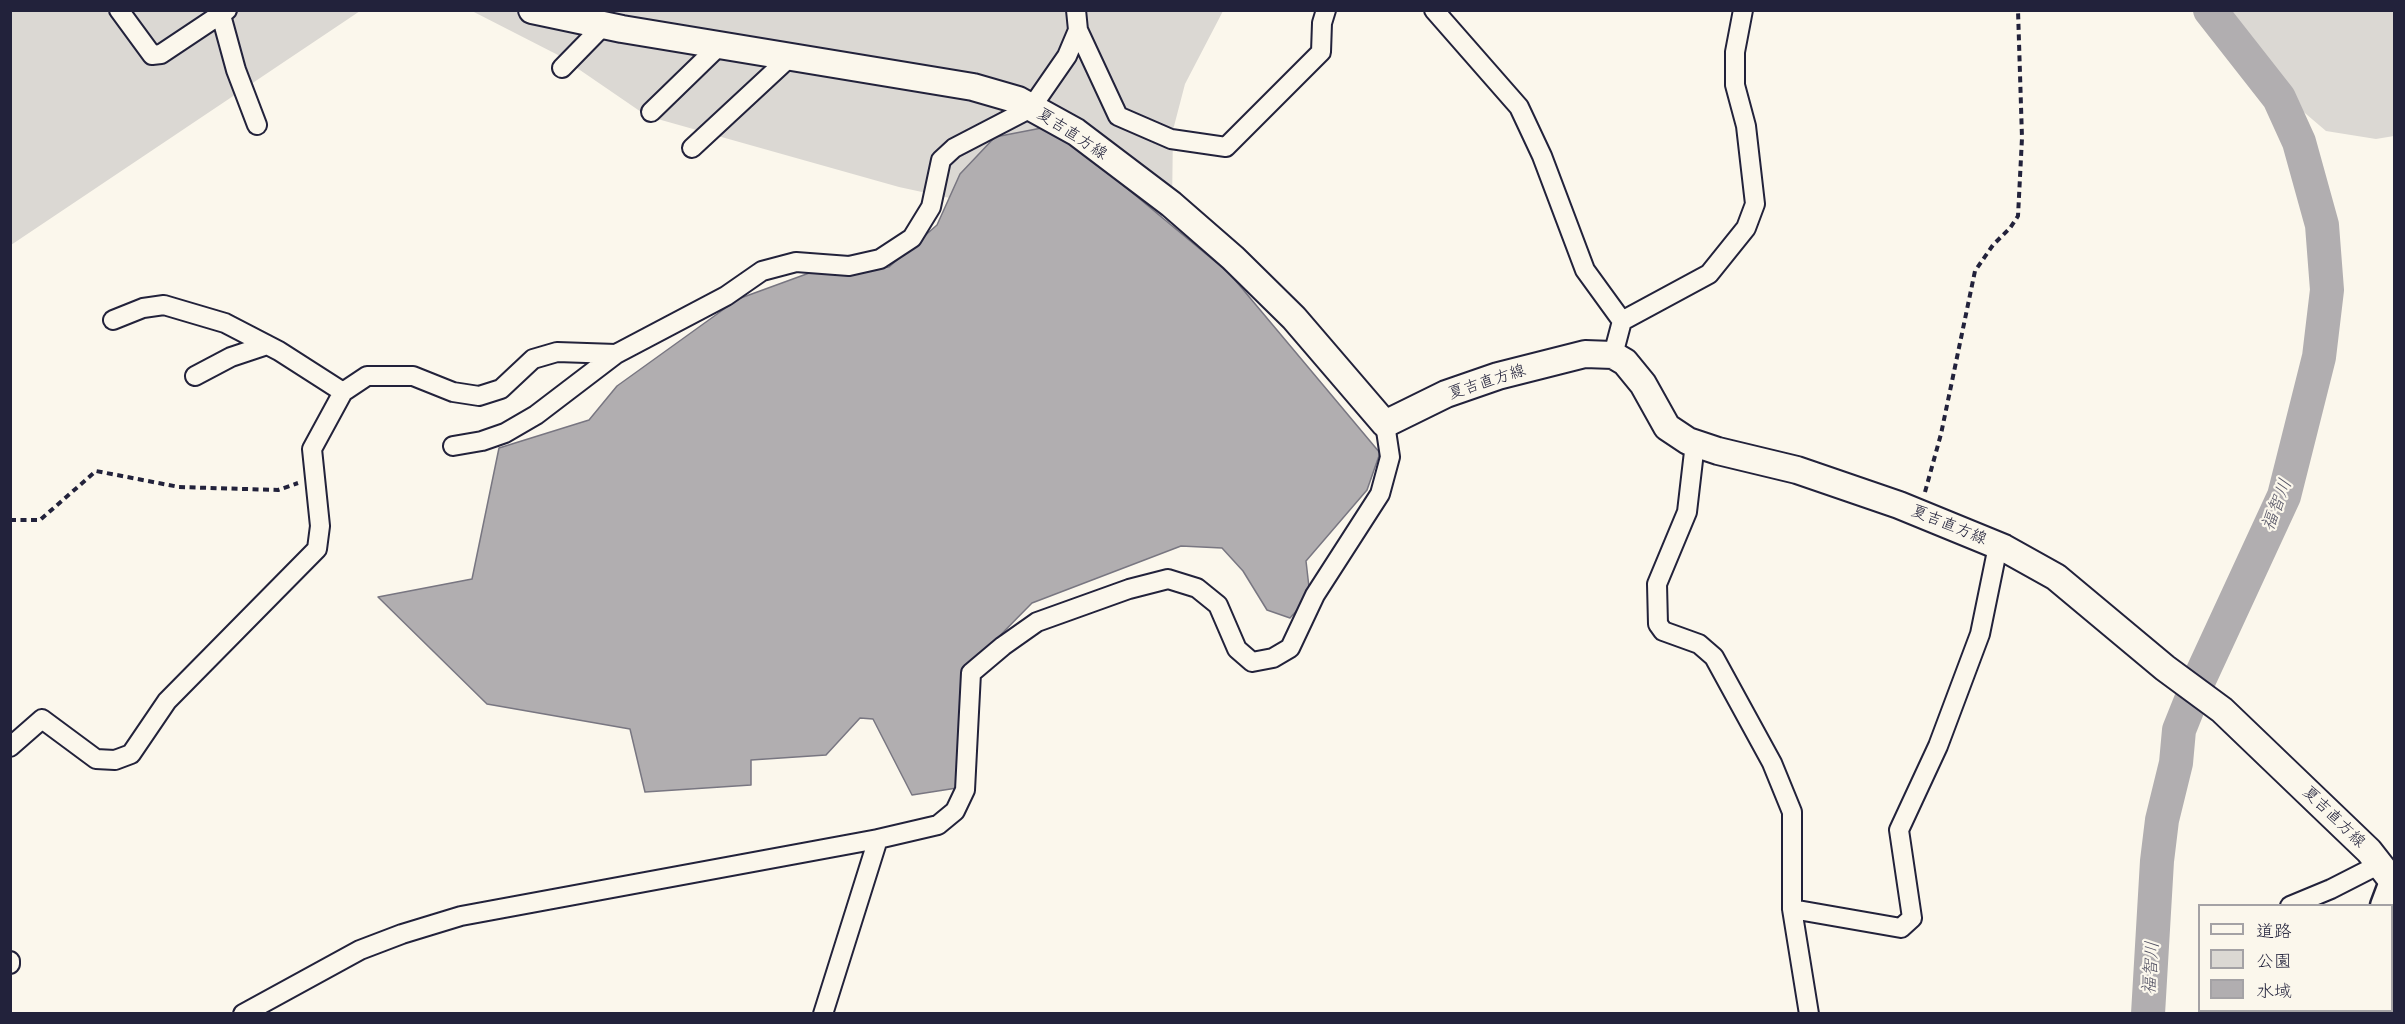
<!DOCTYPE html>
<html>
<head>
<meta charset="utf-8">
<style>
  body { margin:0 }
  #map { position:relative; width:2405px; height:1024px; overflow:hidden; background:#fbf7ec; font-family:Delius,"Klee One",sans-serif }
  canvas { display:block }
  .frame { position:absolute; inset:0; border:12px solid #22223b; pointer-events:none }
  .legend { position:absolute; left:2198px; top:904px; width:195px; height:108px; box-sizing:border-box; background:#fbf7ec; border:2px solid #a4a2a5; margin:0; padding:8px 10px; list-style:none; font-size:18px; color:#22223b }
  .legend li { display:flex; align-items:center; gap:12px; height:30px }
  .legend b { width:30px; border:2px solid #a4a2a5 }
</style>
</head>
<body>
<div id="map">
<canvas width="2405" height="1024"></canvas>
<div class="frame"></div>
<ul class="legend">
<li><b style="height:8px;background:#fbf7ec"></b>道路</li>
<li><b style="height:16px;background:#dbd8d3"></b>公園</li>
<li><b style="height:16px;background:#b1aeb0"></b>水域</li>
</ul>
</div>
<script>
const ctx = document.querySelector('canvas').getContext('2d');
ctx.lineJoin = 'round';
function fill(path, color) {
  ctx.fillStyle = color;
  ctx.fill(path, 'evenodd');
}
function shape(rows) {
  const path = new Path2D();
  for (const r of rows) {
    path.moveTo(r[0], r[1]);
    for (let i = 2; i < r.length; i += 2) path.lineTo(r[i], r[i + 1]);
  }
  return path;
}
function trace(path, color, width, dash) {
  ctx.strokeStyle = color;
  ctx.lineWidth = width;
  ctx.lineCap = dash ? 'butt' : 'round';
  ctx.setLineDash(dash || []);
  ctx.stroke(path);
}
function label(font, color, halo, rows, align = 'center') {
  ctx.font = font + ' Delius,"Klee One",sans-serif';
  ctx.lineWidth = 4.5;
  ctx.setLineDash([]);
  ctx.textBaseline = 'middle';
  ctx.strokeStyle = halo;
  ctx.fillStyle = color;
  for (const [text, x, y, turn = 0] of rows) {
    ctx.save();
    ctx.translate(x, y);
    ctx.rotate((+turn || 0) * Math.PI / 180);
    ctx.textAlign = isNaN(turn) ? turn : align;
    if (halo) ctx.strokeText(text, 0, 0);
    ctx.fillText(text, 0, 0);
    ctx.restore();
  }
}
fill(shape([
  [11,11,360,11,11,245],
  [472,11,1223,11,1185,84,1173,130,1172,207,1157,222,1051,220,899,187,647,116,558,55],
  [2230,11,2394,11,2394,136,2376,139,2326,131,2299,108,2258,56]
]), '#dbd8d3');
const water = shape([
  [1052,126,1230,274,1380,453,1367,490,1306,561,1310,596,1290,618,1267,610,1243,571,1222,548,1181,546,1032,603,965,671,957,788,912,795,873,719,860,718,826,755,751,760,751,785,645,792,630,729,487,704,378,597,472,579,499,448,589,420,617,386,738,299,812,272,889,267,937,225,960,174,995,137,1052,126]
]);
fill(water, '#b1aeb0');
trace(water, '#787681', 1.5);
trace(shape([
  [2148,1014,2157,861,2162,820,2176,763,2179,730,2199,680,2284,496,2319,357,2327,290,2322,225,2299,142,2279,98,2210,10]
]), '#b1aeb0', 34);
const minor = shape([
  [119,10,152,55,161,54,227,10],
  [1434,10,1519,107,1542,156,1585,270,1622,321],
  [221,15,236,70,257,125],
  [1078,30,1118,116,1171,139,1226,147,1321,52,1322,23,1326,10],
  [562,68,604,25],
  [651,112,720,45],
  [692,148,790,57],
  [113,320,143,308,164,305,225,323,279,351,343,392],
  [1613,355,1622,321,1709,274,1746,228,1755,204,1746,126,1735,85,1735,52,1743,10],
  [195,376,231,357,267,345],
  [1695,443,1687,512,1657,584,1658,624,1663,631,1699,644,1714,657,1772,763,1792,812,1792,909],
  [453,446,482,441,505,433,536,415,616,354],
  [10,747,42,719,96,759,115,760,131,754,167,701,317,549,320,526,312,449,343,392,367,376,413,376,453,392,479,396,501,389,533,359,557,352,616,354,726,296,762,271,796,262,849,266,880,259,912,238,931,207,941,160,954,148,1031,108,1067,56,1078,30,1076,10],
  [2290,906,2331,889,2380,864],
  [10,961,10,964],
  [243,1014,360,950,402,934,461,916,878,839,938,825,955,811,965,790,971,673,1003,646,1037,622,1129,589,1168,579,1197,588,1218,605,1237,649,1252,662,1273,658,1290,648,1315,595,1380,494,1390,457,1385,424],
  [823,1014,878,839],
  [1809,1014,1792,909,1901,928,1912,918,1899,830,1938,746,1980,634,1998,546],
  [2226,1014,2227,1010]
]);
const secondary = shape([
  [532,10,622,29,973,87,1018,100,1076,132,1171,204,1233,258,1294,318,1385,424,1446,394,1498,376,1585,354,1613,355,1625,362,1643,384,1667,427,1688,441,1718,451,1797,470,1899,505,2004,548,2056,577,2165,668,2222,710,2369,851,2394,883]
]);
const primary = shape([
  [2385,906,2394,882],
  [2355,1014,2355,1010]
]);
trace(minor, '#22223b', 22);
trace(secondary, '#22223b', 30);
trace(primary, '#22223b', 33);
trace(shape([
  [1925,492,1941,434,1975,271,1993,245,2010,228,2018,216,2022,138,2018,10],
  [10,520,40,520,96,471,179,487,278,490,298,483]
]), '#22223b', 4, [6, 4.5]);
trace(minor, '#fbf7ec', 18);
trace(secondary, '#fbf7ec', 26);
trace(primary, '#fbf7ec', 28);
label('16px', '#22223b', '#fbf7ec', [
  ["夏吉直方線",1072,134,33],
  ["夏吉直方線",1487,382,-18],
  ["夏吉直方線",1949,525,22],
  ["夏吉直方線",2334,817,44]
]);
label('italic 18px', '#545364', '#fbf7ec', [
  ["福智川",2277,505,-69],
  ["福智川",2151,968,-86]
]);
</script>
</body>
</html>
